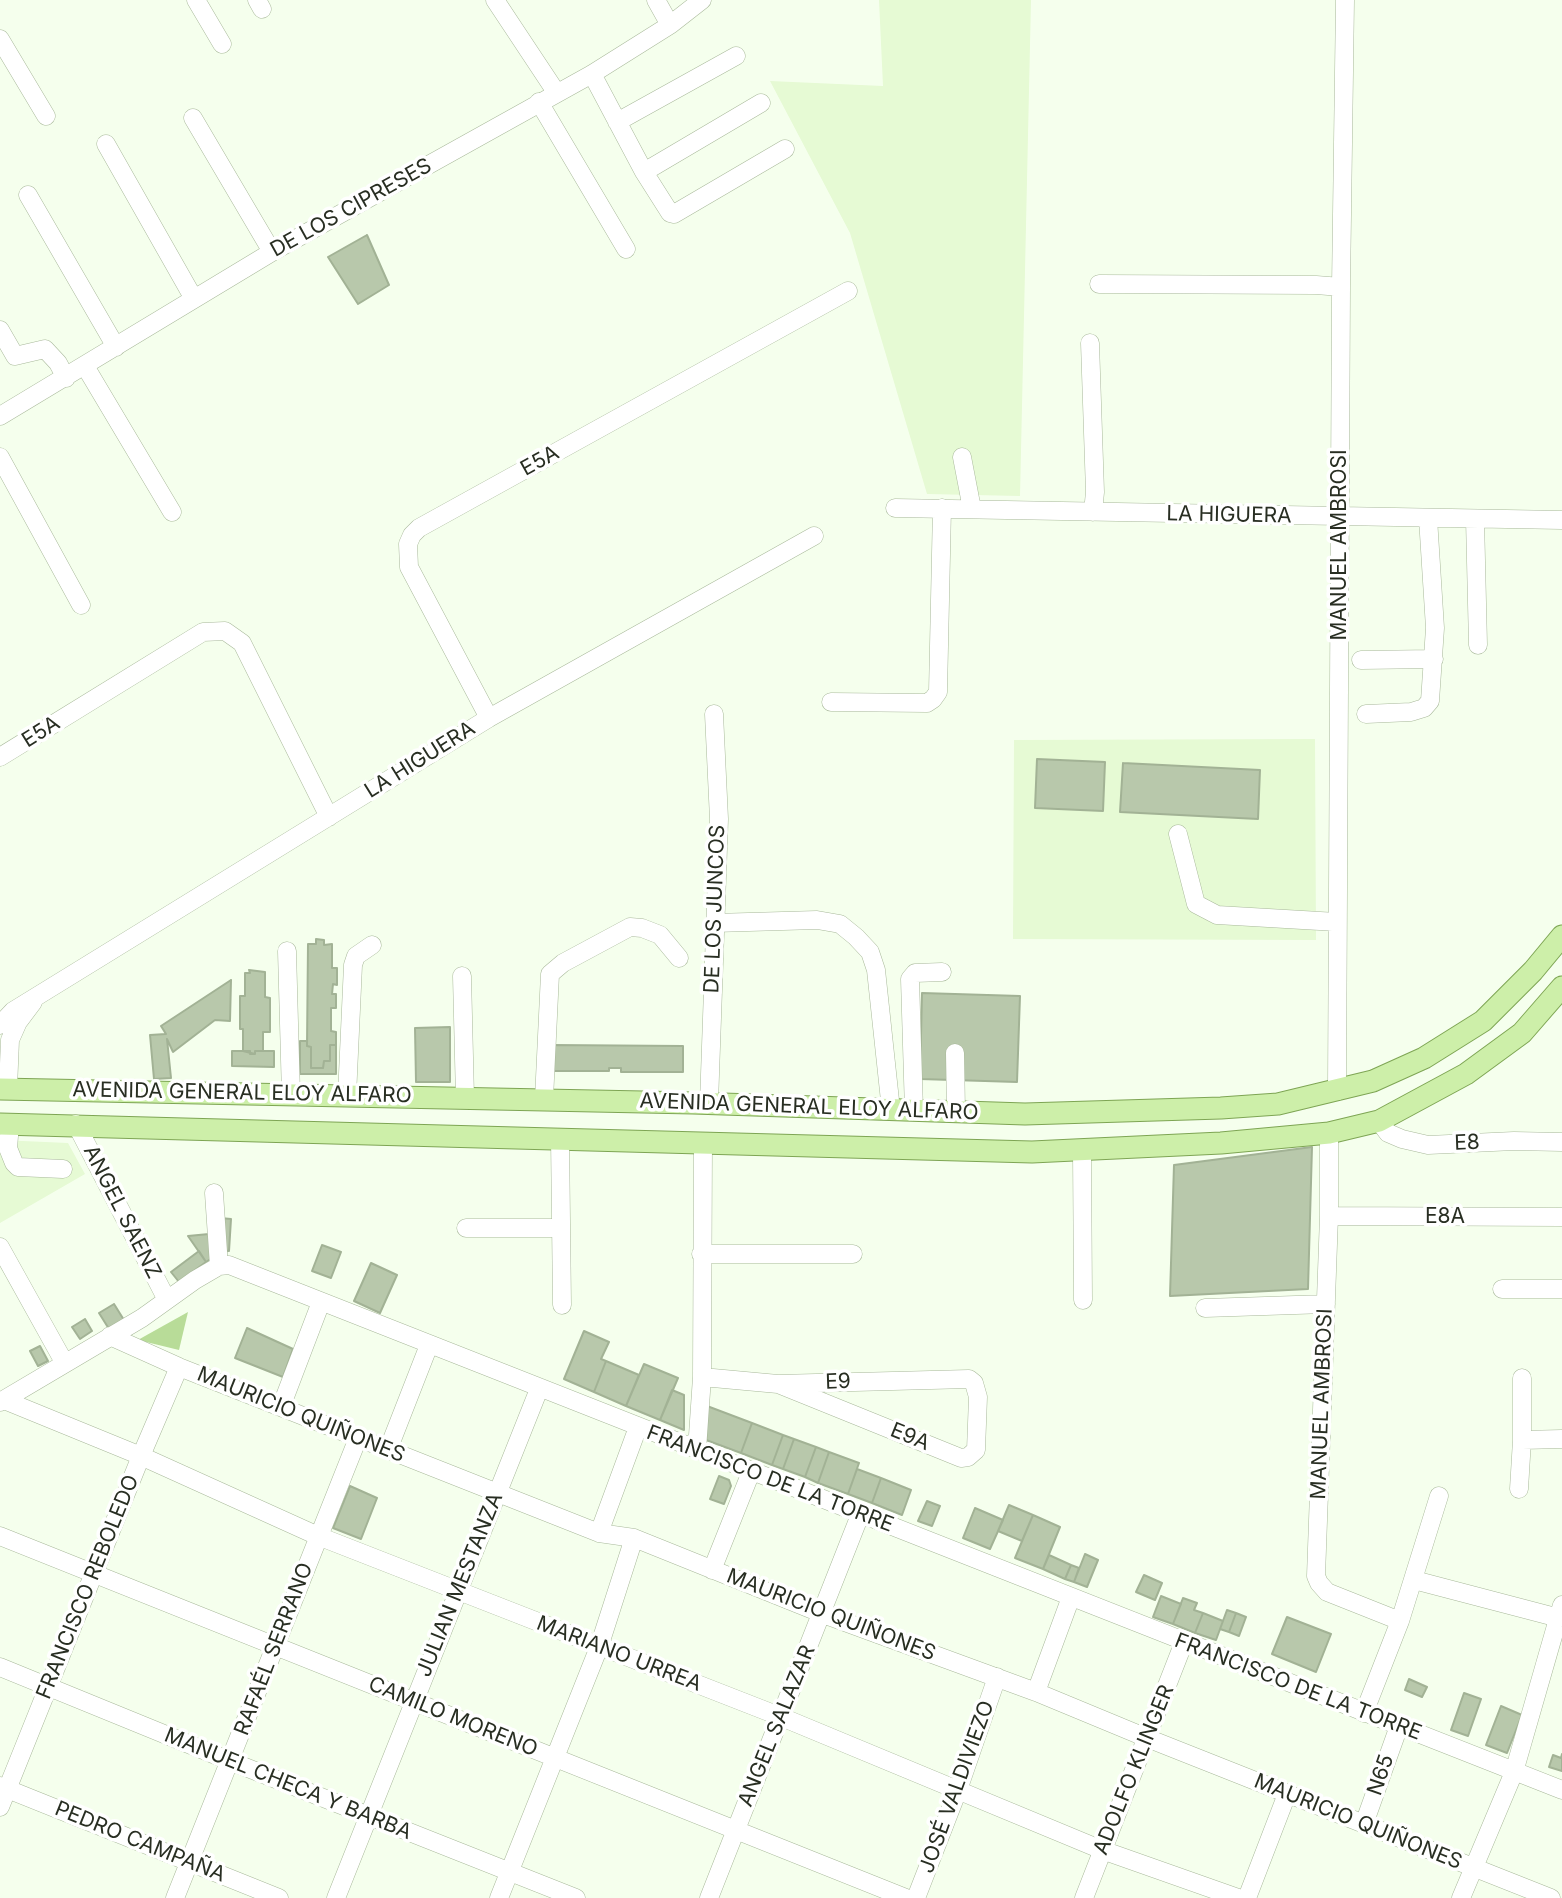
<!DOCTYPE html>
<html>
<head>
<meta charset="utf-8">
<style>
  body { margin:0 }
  canvas { display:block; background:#f5ffed }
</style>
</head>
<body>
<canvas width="1562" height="1898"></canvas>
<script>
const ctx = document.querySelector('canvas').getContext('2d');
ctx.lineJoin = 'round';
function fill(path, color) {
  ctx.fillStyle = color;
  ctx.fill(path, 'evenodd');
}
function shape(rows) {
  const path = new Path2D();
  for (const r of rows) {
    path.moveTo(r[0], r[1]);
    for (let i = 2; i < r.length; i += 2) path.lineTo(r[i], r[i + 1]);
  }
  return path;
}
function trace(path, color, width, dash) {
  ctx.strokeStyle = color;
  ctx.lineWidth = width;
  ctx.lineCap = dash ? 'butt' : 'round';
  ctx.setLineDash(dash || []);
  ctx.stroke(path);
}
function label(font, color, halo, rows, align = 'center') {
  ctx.font = font + ' Inter,sans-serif';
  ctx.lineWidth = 7;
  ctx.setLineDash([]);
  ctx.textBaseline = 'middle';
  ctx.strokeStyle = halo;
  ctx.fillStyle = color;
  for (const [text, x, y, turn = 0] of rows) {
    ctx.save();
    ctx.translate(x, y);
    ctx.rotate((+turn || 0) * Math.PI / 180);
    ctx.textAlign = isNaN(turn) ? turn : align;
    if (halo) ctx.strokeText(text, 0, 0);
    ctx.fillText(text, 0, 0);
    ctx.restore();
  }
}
fill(shape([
  [879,0,1031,0,1020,496,927,494,850,233,770,81,883,86],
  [1315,739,1316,940,1013,939,1014,740],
  [0,1140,68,1143,85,1174,0,1223]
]), '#e6fad4');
fill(shape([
  [188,1312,179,1350,138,1340,145,1336]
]), '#b8dc98');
const building = shape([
  [367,235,389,285,358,304,328,257,367,235],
  [1037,759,1105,762,1103,811,1035,808,1037,759],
  [1123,763,1260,770,1258,819,1120,812,1123,763],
  [316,939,324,940,324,945,332,944,332,968,337,968,337,985,333,984,332,994,336,994,336,1008,331,1008,331,1031,336,1032,336,1045,330,1045,330,1061,324,1061,323,1068,311,1068,311,1047,307,1046,308,944,316,944,316,939],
  [249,970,265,972,265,997,270,998,270,1032,263,1032,263,1051,255,1051,255,1054,243,1051,243,1029,240,1029,240,996,245,996,245,973,250,973,249,970],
  [231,980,230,1021,215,1020,173,1052,167,1039,171,1078,154,1079,150,1035,166,1034,161,1026,231,980],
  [922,993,1020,996,1017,1082,920,1079,922,993],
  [450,1027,450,1082,416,1082,415,1028,450,1027],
  [300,1041,307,1041,307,1046,311,1047,311,1068,323,1068,324,1061,330,1061,330,1045,336,1045,336,1074,300,1074,300,1041],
  [551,1045,683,1046,683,1072,621,1072,621,1068,609,1068,609,1071,551,1071,551,1045],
  [232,1051,250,1051,250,1054,255,1054,255,1051,274,1051,274,1067,232,1066,232,1051],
  [1312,1147,1308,1289,1170,1296,1174,1165,1312,1147],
  [220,1218,231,1219,229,1251,218,1250,220,1218],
  [209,1234,212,1258,206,1262,188,1236,209,1234],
  [322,1245,341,1252,331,1278,312,1271,322,1245],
  [199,1251,206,1262,179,1282,171,1272,199,1251],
  [371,1263,397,1275,380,1313,354,1301,371,1263],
  [114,1304,124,1320,109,1329,99,1313,114,1304],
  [85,1319,92,1331,80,1339,72,1327,85,1319],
  [247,1328,293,1349,283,1377,235,1358,247,1328],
  [584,1331,609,1342,601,1359,606,1361,594,1392,564,1379,584,1331],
  [40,1346,48,1361,38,1366,30,1351,40,1346],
  [606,1361,639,1375,626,1406,594,1392,606,1361],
  [644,1364,678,1378,660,1420,626,1406,644,1364],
  [672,1390,684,1395,684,1430,660,1420,672,1390],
  [707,1406,752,1423,741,1453,706,1440,707,1406],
  [752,1423,783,1435,772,1465,741,1453,752,1423],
  [783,1435,794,1439,783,1469,772,1465,783,1435],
  [794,1439,816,1447,805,1477,783,1469,794,1439],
  [816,1447,829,1452,818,1483,805,1477,816,1447],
  [829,1452,859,1463,848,1494,818,1483,829,1452],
  [857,1469,881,1478,872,1503,848,1494,857,1469],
  [719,1476,729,1480,731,1486,724,1504,710,1499,719,1476],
  [881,1478,911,1490,902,1515,872,1503,881,1478],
  [350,1486,377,1498,361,1539,333,1528,350,1486],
  [927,1501,940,1506,932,1526,918,1521,927,1501],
  [1009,1505,1033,1515,1022,1541,998,1531,1009,1505],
  [975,1508,1003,1520,990,1549,963,1538,975,1508],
  [1033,1515,1060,1527,1043,1569,1015,1558,1033,1515],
  [1085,1554,1098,1560,1087,1587,1074,1582,1085,1554],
  [1049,1555,1071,1565,1065,1579,1043,1569,1049,1555],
  [1071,1565,1079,1568,1074,1582,1065,1579,1071,1565],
  [1144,1575,1162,1583,1155,1600,1136,1592,1144,1575],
  [1161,1596,1181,1604,1173,1624,1153,1617,1161,1596],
  [1183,1598,1197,1603,1194,1610,1203,1613,1195,1633,1173,1624,1183,1598],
  [1227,1610,1236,1613,1229,1632,1220,1629,1227,1610],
  [1203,1613,1223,1621,1216,1640,1195,1633,1203,1613],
  [1236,1613,1246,1617,1239,1636,1229,1632,1236,1613],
  [1287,1617,1331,1634,1316,1672,1272,1654,1287,1617],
  [1409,1679,1427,1687,1422,1697,1405,1690,1409,1679],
  [1464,1693,1481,1699,1468,1736,1451,1730,1464,1693],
  [1501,1706,1522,1715,1507,1753,1486,1745,1501,1706],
  [1562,1754,1562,1771,1549,1767,1553,1755,1561,1758,1562,1754]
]);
fill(building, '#b8c8ab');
trace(building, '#a2b295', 2);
const minor = shape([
  [196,0,222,44],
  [257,0,262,9],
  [495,0,556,92],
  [656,0,670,25],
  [0,39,46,116],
  [592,74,644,172,670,213,674,214,785,149],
  [539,102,626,249],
  [193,118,272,252],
  [617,122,736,56],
  [106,144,194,299],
  [644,172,761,103],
  [28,195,116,347],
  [1099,284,1316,285,1341,287],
  [0,330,15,356,45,349,58,363,66,378],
  [1090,343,1095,492,1093,512],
  [85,366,172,512],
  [0,416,272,252,592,74,670,25,702,0],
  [0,457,81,605],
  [962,457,972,509],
  [895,508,1562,520],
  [1475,519,1478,645],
  [1361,660,1434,659],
  [831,702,927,703,933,699,938,692,942,508],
  [1366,714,1411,712,1424,708,1430,701,1435,628,1428,518],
  [489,718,409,567,408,544,412,535,419,528,848,291],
  [0,757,203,632,225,631,242,643,329,817],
  [1178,834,1196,904,1217,915,1337,922],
  [714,923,817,920,840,924,856,937,870,952,876,970,891,1110],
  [287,951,291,1095],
  [462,976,465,1098],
  [0,1025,13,1011,489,718,814,536],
  [955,1053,956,1112],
  [8,1088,10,1040,18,1022,33,1002],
  [1337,1091,1341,287,1345,0],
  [347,1096,353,965,356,956,372,945],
  [544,1099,550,974,563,963,630,927,642,928,660,935,679,958],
  [709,1103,719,819,714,714],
  [914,1111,910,979,915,973,942,972],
  [1379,1121,1388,1133,1402,1139,1428,1145,1514,1141,1562,1142],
  [10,1124,8,1148,14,1163,18,1167,63,1169],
  [76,1124,167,1300],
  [1329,1133,1329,1216,1316,1576,1319,1583,1327,1592,1400,1621],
  [560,1138,562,1305],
  [1082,1150,1083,1300],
  [214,1193,219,1266],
  [1329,1216,1562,1217],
  [466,1228,561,1228],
  [0,1247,64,1362],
  [701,1254,853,1254],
  [1502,1289,1562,1289],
  [1205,1308,1326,1304],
  [110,1336,179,1367,599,1533,634,1538,823,1614,1036,1692,1147,1738,1551,1898],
  [702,1377,778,1384,969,1379,974,1383,978,1397,976,1450,968,1457,961,1458,778,1384],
  [4,1400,141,1456,318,1536,779,1716,1102,1850,1238,1898],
  [0,1402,142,1318,195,1280,219,1266,229,1265,1562,1790],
  [281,1407,321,1302],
  [1522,1440,1562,1439],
  [388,1450,429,1345],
  [697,1450,702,1377,703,1142],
  [1519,1489,1522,1440,1522,1378],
  [599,1533,638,1427],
  [0,1536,906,1898],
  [712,1570,751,1472],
  [1414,1580,1559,1618],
  [0,1667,230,1761,576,1898],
  [1036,1692,1071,1597],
  [1364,1713,1400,1621,1439,1496],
  [0,1786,279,1898],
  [0,1807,141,1456,179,1367],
  [1364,1824,1399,1726],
  [175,1898,358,1438],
  [336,1898,539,1389],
  [499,1898,599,1647,634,1538],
  [709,1898,860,1515],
  [916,1898,958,1790,997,1677],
  [1084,1898,1184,1642],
  [1247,1898,1287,1794],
  [1461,1898,1514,1772,1562,1605]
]);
const major = shape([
  [0,1089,693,1103,1025,1114,1221,1108,1278,1104,1373,1081,1424,1058,1483,1021,1533,971,1562,936],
  [0,1124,1032,1152,1221,1143,1329,1133,1379,1121,1466,1074,1522,1033,1562,987]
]);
trace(minor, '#a9b99b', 19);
trace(major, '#7ea554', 23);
trace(minor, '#fff', 18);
trace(major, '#cdefa9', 21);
label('21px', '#282e22', '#fff', [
  ["DE LOS CIPRESES",351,208,-29],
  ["E5A",540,461,-29],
  ["LA HIGUERA",1229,515,1],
  ["MANUEL AMBROSI",1340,545,-90],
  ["E5A",41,732,-32],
  ["LA HIGUERA",420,760,-32],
  ["DE LOS JUNCOS",715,909,-88],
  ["AVENIDA GENERAL ELOY ALFARO",242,1093,1],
  ["AVENIDA GENERAL ELOY ALFARO",809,1107,2],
  ["E8",1467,1143,-2],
  ["ANGEL SAENZ",122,1212,63],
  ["E8A",1445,1217],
  ["E9",838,1382,-2],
  ["MANUEL AMBROSI",1322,1404,-88],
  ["MAURICIO QUIÑONES",301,1415,22],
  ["E9A",910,1437,22],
  ["FRANCISCO DE LA TORRE",770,1479,21],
  ["JULIAN MESTANZA",460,1585,-68],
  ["FRANCISCO REBOLEDO",88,1587,-68],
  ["MAURICIO QUIÑONES",831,1615,21],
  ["RAFAÉL SERRANO",274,1649,-69],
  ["MARIANO URREA",619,1654,21],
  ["FRANCISCO DE LA TORRE",1298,1687,21],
  ["CAMILO MORENO",453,1717,22],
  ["ANGEL SALAZAR",777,1726,-68],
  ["ADOLFO KLINGER",1134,1770,-68],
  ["N65",1381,1775,-71],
  ["MANUEL CHECA Y BARBA",288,1784,22],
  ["JOSÉ VALDIVIEZO",957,1787,-70],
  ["MAURICIO QUIÑONES",1358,1822,22],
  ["PEDRO CAMPAÑA",140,1842,22]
]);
</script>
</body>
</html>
